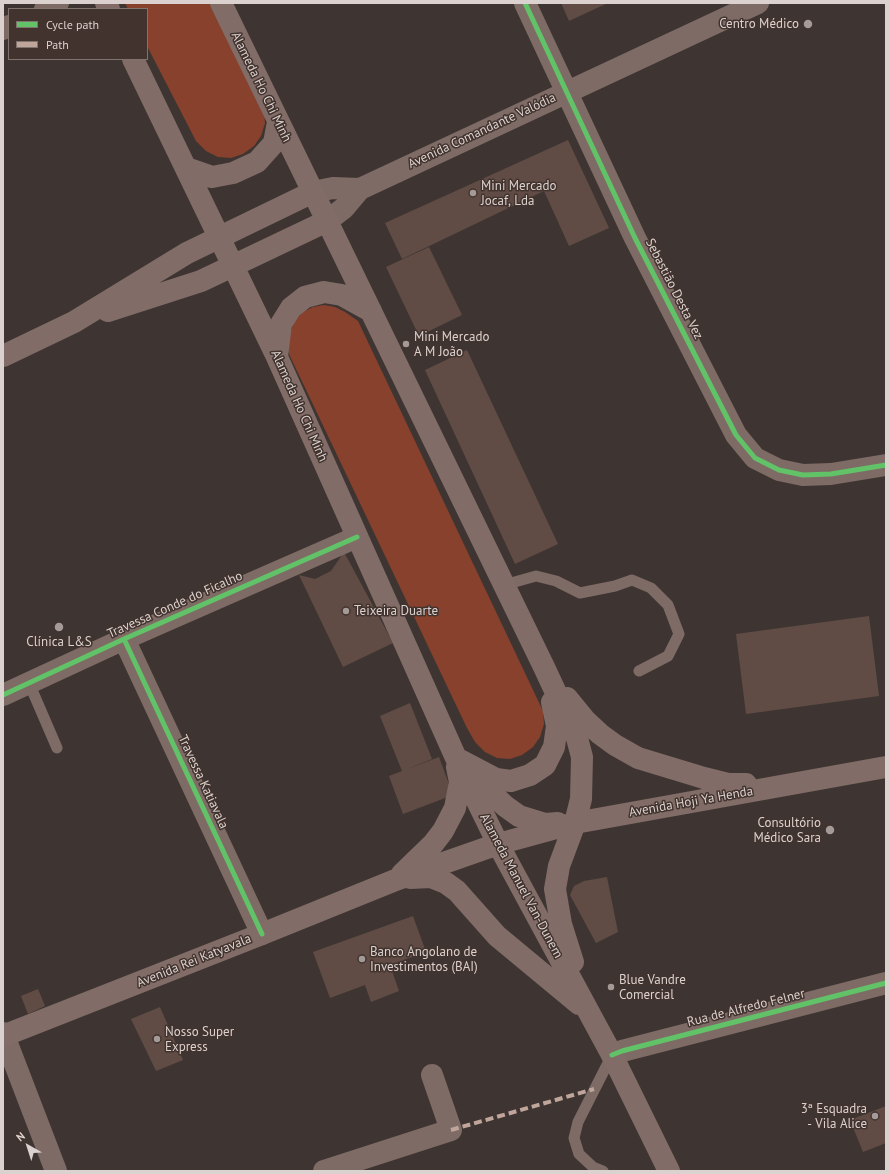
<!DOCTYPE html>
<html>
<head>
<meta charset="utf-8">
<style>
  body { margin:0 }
  #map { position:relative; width:889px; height:1174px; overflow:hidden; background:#3e3532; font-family:"PT Sans",sans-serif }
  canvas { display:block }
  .frame { position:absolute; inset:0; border:4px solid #dbd2cf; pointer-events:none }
  .legend { position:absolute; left:8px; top:8px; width:140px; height:52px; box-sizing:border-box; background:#42332e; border:1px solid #7f736e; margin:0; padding:5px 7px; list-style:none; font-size:12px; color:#dbd2cf }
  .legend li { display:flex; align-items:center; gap:8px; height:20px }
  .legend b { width:20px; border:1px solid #7f736e }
  .north { position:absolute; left:8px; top:1126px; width:40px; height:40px; -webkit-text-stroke:3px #42332e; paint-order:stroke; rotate:321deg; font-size:11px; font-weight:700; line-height:16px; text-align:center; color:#dbd2cf }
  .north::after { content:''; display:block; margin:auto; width:14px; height:18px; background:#dbd2cf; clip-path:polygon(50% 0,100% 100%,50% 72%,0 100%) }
</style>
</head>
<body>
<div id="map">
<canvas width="889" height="1174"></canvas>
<div class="frame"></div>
<ul class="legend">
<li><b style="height:5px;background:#61c268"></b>Cycle path</li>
<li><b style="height:5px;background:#c0a59a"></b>Path</li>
</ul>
<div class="north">N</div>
</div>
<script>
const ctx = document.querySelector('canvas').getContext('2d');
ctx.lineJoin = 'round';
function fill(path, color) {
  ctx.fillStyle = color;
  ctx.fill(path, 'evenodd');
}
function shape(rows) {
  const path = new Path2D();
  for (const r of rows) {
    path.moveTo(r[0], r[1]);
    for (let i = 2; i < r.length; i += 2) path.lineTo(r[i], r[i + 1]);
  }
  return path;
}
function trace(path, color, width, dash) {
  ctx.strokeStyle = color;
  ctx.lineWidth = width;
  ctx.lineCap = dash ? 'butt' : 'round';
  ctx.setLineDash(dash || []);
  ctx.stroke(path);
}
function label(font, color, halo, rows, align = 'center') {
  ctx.font = font + ' "PT Sans",sans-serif';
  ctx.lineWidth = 3;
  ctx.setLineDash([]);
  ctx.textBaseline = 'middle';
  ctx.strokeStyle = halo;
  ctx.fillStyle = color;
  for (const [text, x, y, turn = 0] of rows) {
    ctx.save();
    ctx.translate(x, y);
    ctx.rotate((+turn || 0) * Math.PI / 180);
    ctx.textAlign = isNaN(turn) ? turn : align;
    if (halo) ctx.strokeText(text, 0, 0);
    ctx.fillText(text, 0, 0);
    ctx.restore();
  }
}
fill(shape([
  [125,3,211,3,264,110,265,123,261,136,254,146,243,154,231,158,218,157,206,151,196,141,147,46,147,9,128,9],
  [324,305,335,307,345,312,358,321,543,711,544,724,540,737,533,747,522,755,510,759,497,758,485,752,475,742,467,728,289,354,287,340,295,320,303,312,313,307]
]), '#88412c');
fill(shape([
  [561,3,608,3,569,21],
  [568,140,609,228,569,246,544,191,402,259,385,223],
  [429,247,462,315,419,336,386,267],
  [467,350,558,544,515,564,425,370],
  [344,552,393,643,343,667,299,575,315,579,331,571],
  [869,616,879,696,746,714,736,634],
  [410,703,432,759,405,770,439,757,453,795,403,814,389,776,402,771,380,716],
  [607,877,618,932,596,943,570,895,574,886,584,881],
  [413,916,426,952,390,965,399,991,371,1002,365,985,330,998,313,952],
  [38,989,45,1006,28,1014,21,996],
  [160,1007,183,1060,156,1071,131,1019],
  [886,1106,886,1143,863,1152,850,1120]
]), '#604c45');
trace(shape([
  [504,585,536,576,556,581,580,593,615,586,632,580,651,588,668,605,679,634,668,656,639,671],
  [29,683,57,748],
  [603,1171,593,1167,579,1154,574,1138,578,1122,612,1055]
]), '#7e6b66', 11);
trace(shape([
  [525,3,635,238,736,435,755,458,779,470,803,475,831,474,886,465],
  [45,9,58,3],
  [3,29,9,26],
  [124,639,262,934],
  [3,695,124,639,357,537],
  [3,1033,56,1171],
  [612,1055,622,1051,886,983],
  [324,1171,451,1130,432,1075]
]), '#7e6b66', 22);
trace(shape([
  [313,192,333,188,360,189],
  [327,221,344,208,360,189,758,3]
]), '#7e6b66', 22);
trace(shape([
  [106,3,109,9],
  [221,3,544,667,577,738,582,757,581,799,575,823,559,866,555,889,561,924,573,962],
  [133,59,277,357,456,758,498,844,612,1055,669,1171],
  [186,168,212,177,233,173,257,162,274,143,278,122],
  [108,311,201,281,327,221],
  [3,356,74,322,187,253,313,192],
  [277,357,281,324,291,308,305,297,324,292,342,295,371,311],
  [567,698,585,720,600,734,615,745,638,758,704,778,728,784,746,784],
  [456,758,496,779,511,781,530,775,545,765,554,747,557,726,552,702],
  [469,772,505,806,519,816,545,824,558,823],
  [402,874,433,844,443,831,455,808,460,782,457,767],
  [410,878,431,877,446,883,457,891,497,936,579,1004],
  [3,1036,262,934,398,879,498,844,575,823,886,767]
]), '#816c67', 22);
trace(shape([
  [451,1130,594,1089]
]), '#c0a59a', 4, [8, 4]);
trace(shape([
  [525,3,635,238,736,435,755,458,779,470,803,475,831,474,886,465],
  [124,639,262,934],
  [3,695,124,639,357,537],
  [612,1055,622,1051,886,983]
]), '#61c268', 5);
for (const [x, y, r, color] of [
  [808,24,5,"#a49b98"],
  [473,193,4,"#a49b98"],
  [406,344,4,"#a49b98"],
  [346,611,4,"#a49b98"],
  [59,627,5,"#a49b98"],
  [830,830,5,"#a49b98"],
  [362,959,4,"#a49b98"],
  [611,987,4,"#a49b98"],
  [157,1039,4,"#a49b98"],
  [875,1116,4,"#a49b98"]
]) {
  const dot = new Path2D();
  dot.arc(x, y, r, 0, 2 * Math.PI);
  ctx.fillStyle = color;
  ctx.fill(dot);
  trace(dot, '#42332e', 1.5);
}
label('13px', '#dbd2cf', '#42332e', [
  ["Centro Médico",799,24,"right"],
  ["Mini Mercado",481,186],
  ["Jocaf, Lda",481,201],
  ["Mini Mercado",414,337],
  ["A M João",414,352],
  ["Teixeira Duarte",354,611],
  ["Clínica L&S",59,642,"center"],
  ["Consultório",821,823,"right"],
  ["Médico Sara",821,838,"right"],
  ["Banco Angolano de",370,952],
  ["Investimentos (BAI)",370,967],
  ["Blue Vandre",619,980],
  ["Comercial",619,995],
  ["Nosso Super",165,1032],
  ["Express",165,1047],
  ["3ª Esquadra",867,1109,"right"],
  ["- Vila Alice",867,1124,"right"]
], 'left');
label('13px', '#dbd2cf', '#42332e', [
  ["Alameda Ho Chi Minh",261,87,64],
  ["Avenida Comandante Valódia",482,131,-25],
  ["Sebastião Desta Vez",674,289,63],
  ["Alameda Ho Chi Minh",299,406,66],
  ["Travessa Conde do Ficalho",175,605,-24],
  ["Travessa Katiavala",203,782,65],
  ["Avenida Hoji Ya Henda",691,802,-10],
  ["Alameda Manuel Van-Dunem",521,886,62],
  ["Avenida Rei Katyavala",194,961,-22],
  ["Rua de Alfredo Felner",746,1008,-14]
]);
</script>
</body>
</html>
